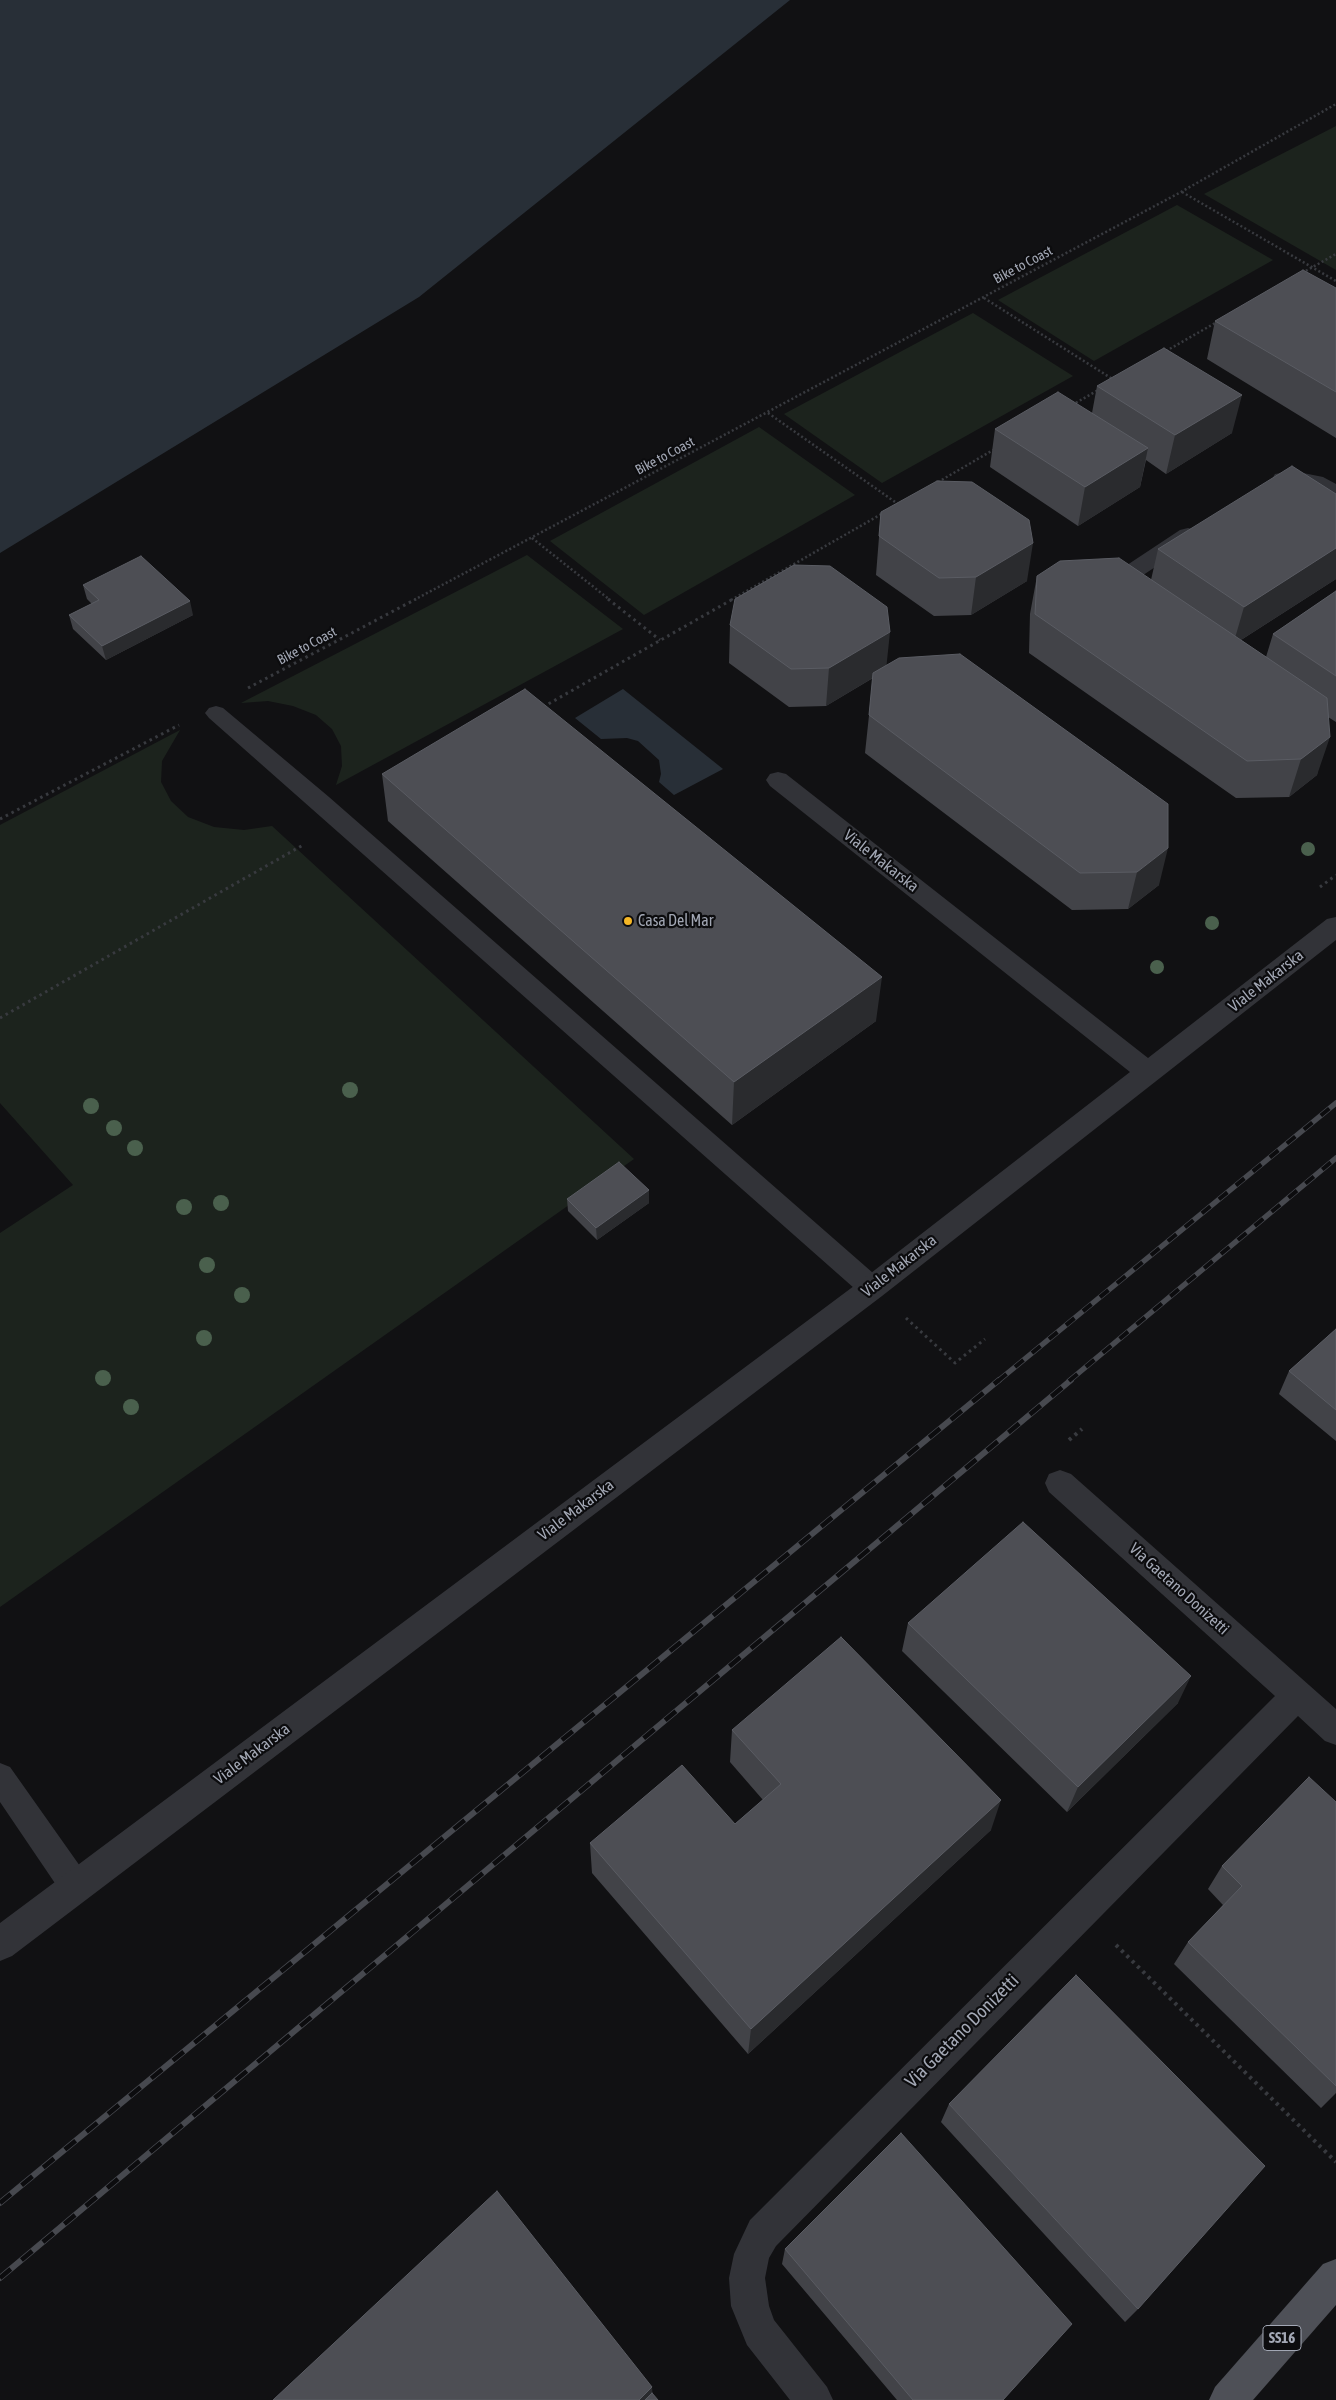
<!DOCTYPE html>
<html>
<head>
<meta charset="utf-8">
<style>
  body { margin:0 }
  canvas { display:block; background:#111113 }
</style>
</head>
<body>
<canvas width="1336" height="2400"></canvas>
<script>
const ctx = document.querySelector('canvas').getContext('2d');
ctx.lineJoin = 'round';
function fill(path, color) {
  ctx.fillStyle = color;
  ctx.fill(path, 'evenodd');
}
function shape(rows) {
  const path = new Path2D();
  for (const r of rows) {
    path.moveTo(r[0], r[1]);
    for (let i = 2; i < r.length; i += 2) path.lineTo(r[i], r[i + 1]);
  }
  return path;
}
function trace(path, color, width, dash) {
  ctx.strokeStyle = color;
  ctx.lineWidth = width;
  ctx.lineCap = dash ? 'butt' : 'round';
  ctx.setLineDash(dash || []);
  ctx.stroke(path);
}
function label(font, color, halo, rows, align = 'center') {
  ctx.font = font + ' "Asap Condensed",sans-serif';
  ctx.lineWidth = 4.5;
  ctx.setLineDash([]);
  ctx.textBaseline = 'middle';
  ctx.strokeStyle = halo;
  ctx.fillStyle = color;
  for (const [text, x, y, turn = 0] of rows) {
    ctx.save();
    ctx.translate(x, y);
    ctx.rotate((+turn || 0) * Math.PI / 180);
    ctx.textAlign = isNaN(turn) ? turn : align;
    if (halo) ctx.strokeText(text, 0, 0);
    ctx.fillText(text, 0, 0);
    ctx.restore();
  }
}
fill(shape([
  [1336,126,1336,270,1204,194],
  [1177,205,1273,260,1094,361,998,300],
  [973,313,1073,376,882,483,784,414],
  [759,427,855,495,644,615,550,541],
  [527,555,623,629,336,785,342,766,341,746,332,729,316,715,293,706,268,701,241,703],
  [180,730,162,761,161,782,171,801,188,817,214,827,244,830,272,826,634,1159,0,1607,0,1233,73,1185,0,1103,0,825]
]), '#1c231d');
fill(shape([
  [0,0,790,0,419,297,0,553],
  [623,689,723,769,674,795,659,782,661,774,659,760,638,741,627,738,601,739,575,718]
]), '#282f37');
trace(shape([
  [1182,192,1336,281],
  [1302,273,1336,254],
  [984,298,1114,380],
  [1166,351,1217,322],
  [1072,405,1100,389],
  [768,413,898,504],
  [938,482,995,449],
  [532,538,610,600],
  [414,600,1181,192,1336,104],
  [731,600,885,512]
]), '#383a3f', 2.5, [2, 2.5]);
trace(shape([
  [608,599,660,640],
  [248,688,416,599],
  [543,707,733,599],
  [0,819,179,725],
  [1320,887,1336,875],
  [0,1018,303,845],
  [906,1318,955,1363,985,1339]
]), '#383a3f', 3, [2.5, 4]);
trace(shape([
  [1069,1440,1082,1429],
  [1116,1945,1336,2162]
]), '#383a3f', 4, [3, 4.5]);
fill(shape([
  [216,706,223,708,329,797,881,1280,885,1288,881,1296,872,1299,863,1296,209,718,205,713,209,708,216,706],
  [0,1763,10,1767,87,1876,91,1887,87,1898,76,1902,65,1898,0,1802,0,1763]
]), '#323338');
fill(shape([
  [1293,471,1323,477,1336,484,1336,499,1310,488,1275,484,1272,479,1275,474,1293,471],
  [1188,528,1196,530,1199,535,1196,540,1122,589,1114,591,1106,589,1103,584,1106,579,1180,530,1188,528],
  [778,772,786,774,1148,1058,1327,919,1336,917,1336,940,882,1296,12,1956,0,1961,0,1923,862,1280,1130,1072,770,786,766,780,770,774,778,772],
  [1060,1470,1071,1474,1336,1709,1336,1745,1325,1741,1298,1716,776,2246,769,2258,765,2278,769,2306,774,2320,827,2387,833,2400,790,2400,747,2345,731,2306,729,2278,734,2254,750,2220,1275,1696,1049,1492,1045,1483,1049,1474,1060,1470]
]), '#323338');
fill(shape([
  [1336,2259,1336,2305,1253,2400,1209,2400,1215,2387,1323,2264,1336,2259]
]), '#4e5057');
const railFar1 = shape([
  [998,1381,1336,1103],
  [1069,1381,1336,1158]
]);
const rail = shape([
  [0,2203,999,1380],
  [0,2278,1071,1380]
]);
trace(railFar1, '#47494f', 5.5);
trace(rail, '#47494f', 6);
trace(railFar1, '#0c0c0e', 4, [11]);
trace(rail, '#0c0c0e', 4.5, [14]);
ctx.fillStyle = '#4a604d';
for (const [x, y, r] of [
  [1308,849,7],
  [1212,923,7],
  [1157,967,7],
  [350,1090,8],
  [91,1106,8],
  [114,1128,8],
  [135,1148,8],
  [221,1203,8],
  [184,1207,8],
  [207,1265,8],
  [242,1295,8],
  [204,1338,8],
  [103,1378,8],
  [131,1407,8]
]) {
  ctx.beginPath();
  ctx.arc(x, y, r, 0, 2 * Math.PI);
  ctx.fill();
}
fill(shape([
  [1336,288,1336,438,1207,359,1215,321],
  [1097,386,1232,433,1166,474,1146,460,1140,487,1078,526,990,467,995,429,1092,413],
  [1336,494,1336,579,1241,640,1266,657,1273,634,1336,591,1336,722,1328,717,1317,775,1289,797,1236,798,1029,653,1030,614,1037,576,1151,580,1158,549],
  [881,512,1027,581,971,615,934,616,876,575],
  [83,585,193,615,106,660,73,629,69,615,92,604,87,599],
  [730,625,887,665,1159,885,1128,909,1072,910,865,753,873,678,826,706,789,707,729,663],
  [382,774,876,1021,732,1125,388,821],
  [649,1190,649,1203,597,1240,568,1211,567,1199],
  [1336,1329,1336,1441,1279,1394,1289,1371],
  [908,1623,1178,1703,1067,1812,902,1651],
  [732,1730,991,1830,748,2054,592,1873,590,1843,735,1824,763,1800,730,1762],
  [1336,1802,1336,2093,1321,2108,1174,1964,1188,1942,1223,1905,1208,1889,1222,1866],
  [949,2104,1138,2309,1125,2322,941,2122],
  [785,2249,1003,2400,897,2400,782,2264]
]), '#424348');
fill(shape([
  [1242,395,1232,433,1166,474,1175,435],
  [1148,448,1140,487,1078,526,1085,487],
  [1033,543,1027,581,971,615,976,577],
  [1336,548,1336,579,1233,645,1244,607],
  [190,601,193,615,106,660,102,646],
  [890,632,886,670,826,706,829,668],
  [1330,737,1317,775,1289,797,1301,759],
  [1168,848,1159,885,1128,909,1137,872],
  [882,977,876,1021,732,1125,734,1082],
  [649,1190,649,1203,597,1240,596,1228],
  [1191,1676,1178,1703,1067,1812,1078,1787],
  [1001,1800,991,1830,748,2054,751,2029],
  [652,2387,653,2400,639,2400]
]), '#2a2b2e');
const building = shape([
  [1303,270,1336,288,1336,392,1215,321,1303,270],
  [1164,348,1242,395,1175,435,1097,386,1164,348],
  [1058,392,1148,448,1085,487,995,429,1058,392],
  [1292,466,1336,494,1336,548,1244,607,1158,549,1292,466],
  [937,481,972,482,1029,520,1033,543,976,577,939,578,879,536,881,512,937,481],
  [141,556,190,601,102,646,69,615,99,600,83,585,141,556],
  [1119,558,1327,698,1330,737,1301,759,1247,761,1035,614,1037,576,1060,561,1119,558],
  [794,565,830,566,887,607,890,632,829,668,791,669,730,625,735,599,794,565],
  [1336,591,1336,676,1273,634,1336,591],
  [960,654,1168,804,1168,848,1137,872,1080,873,869,715,873,673,899,658,960,654],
  [525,689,882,977,734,1082,382,774,525,689],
  [619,1162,649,1190,596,1228,567,1199,619,1162],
  [1336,1329,1336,1410,1289,1371,1336,1329],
  [1023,1522,1191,1676,1078,1787,908,1623,1023,1522],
  [841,1637,1001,1800,751,2029,590,1843,682,1765,735,1824,781,1784,732,1730,841,1637],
  [1309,1777,1336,1802,1336,2086,1188,1942,1242,1886,1222,1866,1309,1777],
  [1076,1975,1265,2166,1138,2309,949,2104,1076,1975],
  [901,2133,1072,2324,1003,2400,913,2400,785,2249,901,2133],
  [497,2191,652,2387,639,2400,273,2400,497,2191],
  [652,2393,658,2400,645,2400,652,2393]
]);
fill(building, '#4d4e54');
trace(building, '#5a5c63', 1);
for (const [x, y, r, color] of [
  [628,921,5,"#f6b726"]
]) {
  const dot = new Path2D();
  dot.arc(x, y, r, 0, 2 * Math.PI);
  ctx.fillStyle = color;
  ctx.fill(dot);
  trace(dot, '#0c0c0e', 2);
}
label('14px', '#a2a7b4', '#0c0c0e', [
  ["Bike to Coast",1023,265,-28],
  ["Bike to Coast",665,456,-28],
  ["Bike to Coast",307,646,-28]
]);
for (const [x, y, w] of [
  [1282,2338,38]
]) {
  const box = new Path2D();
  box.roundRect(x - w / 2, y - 12.5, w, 25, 4);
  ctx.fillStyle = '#0c0c0e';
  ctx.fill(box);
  trace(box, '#a2a7b4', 1);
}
label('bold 15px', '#a2a7b4', null, [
  ["SS16",1282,2338]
]);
label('16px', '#a2a7b4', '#0c0c0e', [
  ["Viale Makarska",881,861,38],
  ["Viale Makarska",1266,981,-38],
  ["Viale Makarska",899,1266,-38],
  ["Viale Makarska",576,1510,-37],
  ["Via Gaetano Donizetti",1179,1589,42],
  ["Viale Makarska",252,1754,-37]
]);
label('16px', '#a2a7b4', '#0c0c0e', [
  ["Casa Del Mar",638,921]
], 'left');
label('19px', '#a2a7b4', '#0c0c0e', [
  ["Via Gaetano Donizetti",962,2031,-45]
]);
</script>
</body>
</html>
